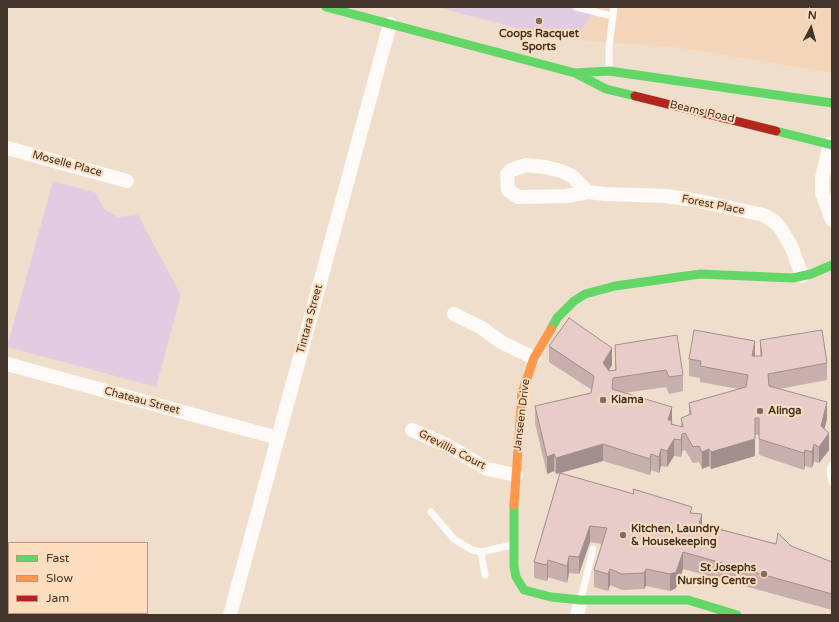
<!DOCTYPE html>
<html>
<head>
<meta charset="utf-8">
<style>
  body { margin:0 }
  #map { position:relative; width:839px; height:622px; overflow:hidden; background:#f0decd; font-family:"Varela Round",sans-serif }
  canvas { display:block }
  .frame { position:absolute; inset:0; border:8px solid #413428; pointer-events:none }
  .legend { position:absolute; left:8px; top:542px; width:140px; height:72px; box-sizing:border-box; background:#ffddbe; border:1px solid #b39982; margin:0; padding:5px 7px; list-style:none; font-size:12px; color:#413428 }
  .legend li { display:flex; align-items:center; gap:8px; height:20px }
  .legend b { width:20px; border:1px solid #b39982 }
  .north { position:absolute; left:791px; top:8px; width:40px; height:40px; -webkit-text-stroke:3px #ffddbe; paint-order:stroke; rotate:6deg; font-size:11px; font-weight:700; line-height:16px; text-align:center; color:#413428 }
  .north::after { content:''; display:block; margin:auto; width:14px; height:18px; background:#413428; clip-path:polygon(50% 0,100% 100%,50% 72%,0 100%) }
</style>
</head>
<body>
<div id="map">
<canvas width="839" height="622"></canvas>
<div class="frame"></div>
<ul class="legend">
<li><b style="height:5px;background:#63d668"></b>Fast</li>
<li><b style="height:5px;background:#ff974d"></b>Slow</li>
<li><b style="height:5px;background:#b3261e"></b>Jam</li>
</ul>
<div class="north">N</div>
</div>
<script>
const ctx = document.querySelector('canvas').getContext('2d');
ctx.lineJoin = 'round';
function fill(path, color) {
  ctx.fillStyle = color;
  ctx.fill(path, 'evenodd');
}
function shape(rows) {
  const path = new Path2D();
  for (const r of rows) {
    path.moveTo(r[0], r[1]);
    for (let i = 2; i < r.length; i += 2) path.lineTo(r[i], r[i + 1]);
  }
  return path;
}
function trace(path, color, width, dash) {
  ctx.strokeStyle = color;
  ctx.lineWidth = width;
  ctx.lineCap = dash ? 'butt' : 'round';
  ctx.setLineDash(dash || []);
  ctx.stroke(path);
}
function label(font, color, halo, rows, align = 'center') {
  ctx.font = font + ' "Varela Round",sans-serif';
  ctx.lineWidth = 4;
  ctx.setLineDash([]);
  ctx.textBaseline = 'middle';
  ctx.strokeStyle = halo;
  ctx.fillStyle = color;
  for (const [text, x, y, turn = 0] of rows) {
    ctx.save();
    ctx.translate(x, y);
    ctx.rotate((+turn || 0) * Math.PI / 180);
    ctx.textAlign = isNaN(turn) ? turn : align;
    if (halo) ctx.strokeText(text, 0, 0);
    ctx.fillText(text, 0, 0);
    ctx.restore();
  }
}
fill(shape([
  [596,7,832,7,832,73,681,48,576,40]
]), '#f3d6ba');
fill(shape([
  [436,7,596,7,576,40,547,36],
  [53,181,96,193,104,209,117,217,138,215,181,295,156,387,7,347]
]), '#e2cce2');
trace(shape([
  [576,7,612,16],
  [609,69,609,47,614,7],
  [832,465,830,470,832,482],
  [431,512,454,539,472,550,481,552,512,545],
  [481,552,485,575],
  [581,599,593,549]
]), '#fdfaf8', 7);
trace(shape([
  [830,144,822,178,822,193,832,220],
  [7,148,127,181],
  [588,192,572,176,561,171,545,167,526,165,511,170,507,174,508,190,518,197,567,196,588,192,605,194,666,196,694,200,764,215,775,222,781,229,792,248,802,276],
  [454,314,482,328,501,342,534,358],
  [7,364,278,438],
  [412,430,447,445,487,469,516,475],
  [119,613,127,615],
  [9,615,10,613],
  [230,615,390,24],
  [577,615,581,600]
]), '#fdfaf8', 14);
trace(shape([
  [326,7,575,73,606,89,635,96],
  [575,73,609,71,832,103],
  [776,131,832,145],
  [551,329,557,318,574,301,585,294,615,286,700,274,793,278,811,274,832,265],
  [514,505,514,566,516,577,524,590,551,597,581,600,688,600,737,615]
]), '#63d668', 9);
trace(shape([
  [514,505,522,393,534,358,551,329]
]), '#ff974d', 9);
trace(shape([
  [635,96,776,131]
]), '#b3261e', 9);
fill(shape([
  [760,340,827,363,827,380,779,389,827,419,824,429,829,450,819,463,814,461,812,468,805,466,804,470,759,455,759,435,755,435,755,456,711,469,709,466,702,469,699,462,693,463,685,450,682,451,681,457,674,456,667,467,661,466,659,473,651,470,650,475,603,461,561,473,633,494,633,489,692,513,702,524,776,544,791,546,832,562,832,610,683,569,676,588,670,591,646,586,644,589,622,590,610,585,608,591,594,587,594,570,602,544,590,542,579,574,569,573,567,583,548,577,547,581,534,578,534,562,560,473,556,474,554,471,547,474,535,423,535,406,591,393,592,390,549,362,549,346,612,365,609,370,609,371,615,370,615,345,683,375,683,391,669,394,666,387,624,393,672,407,672,424,681,427,681,418,689,415,689,403,738,389,700,382,700,378,689,376,689,359,760,356]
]), '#c7afad');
fill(shape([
  [755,341,755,358,752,356],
  [612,348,612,365,603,380,603,363],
  [827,402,827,419,821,442,821,426],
  [672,407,672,437,668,420],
  [755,418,755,456,711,469,711,452],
  [829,433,829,450,819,463,819,447],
  [682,434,682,451,681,457,681,440],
  [674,439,674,456,667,467,667,451],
  [603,444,603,461,556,474,556,458],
  [814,444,814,461,812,468,812,452],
  [661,449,661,466,659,473,659,457],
  [709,449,709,466,702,469,702,452],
  [805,450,805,466,804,470,804,453],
  [554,454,554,471,547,474,547,457],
  [651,454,651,470,650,475,650,459],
  [702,514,702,530,699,524],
  [590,526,590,542,579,574,579,557],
  [683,552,683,569,676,588,670,591,670,574],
  [569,556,569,573,567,583,567,566],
  [548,560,548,577,547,581,547,565],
  [610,569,610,585,608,591,608,574],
  [646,569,646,586,644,589,644,573]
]), '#a28f8d');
const building = shape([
  [569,318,612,348,603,363,609,371,616,370,615,345,677,335,683,375,669,377,666,370,613,378,612,389,672,407,668,420,672,421,671,424,683,427,681,418,691,414,689,403,746,387,748,375,700,366,701,361,689,359,694,330,755,341,752,356,762,356,760,340,822,330,827,363,768,374,769,386,827,402,821,426,829,433,819,447,814,444,812,452,805,450,804,453,759,439,759,418,755,418,755,439,711,452,709,449,702,452,699,446,693,447,685,433,682,434,681,440,674,439,667,451,661,449,659,457,651,454,650,459,603,444,556,458,554,454,547,457,535,406,591,393,594,376,549,346,569,318],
  [560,473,634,494,633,489,692,507,690,513,702,514,699,524,776,544,778,533,791,546,832,562,832,594,683,552,676,572,670,574,646,569,644,573,622,574,610,569,608,574,594,570,607,528,590,526,579,557,569,556,567,566,548,560,547,565,534,562,560,473]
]);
fill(building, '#e7ccc9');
trace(building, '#a28f8d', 1);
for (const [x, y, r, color] of [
  [539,21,4,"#7e7062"],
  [603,400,4,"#7e7062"],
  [760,411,4,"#7e7062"],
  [623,535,4,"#7e7062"],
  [764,574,4,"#7e7062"]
]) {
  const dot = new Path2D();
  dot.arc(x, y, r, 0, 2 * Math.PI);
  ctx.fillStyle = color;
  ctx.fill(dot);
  trace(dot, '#ffddbe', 1.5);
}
label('bold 11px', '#413428', '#ffddbe', [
  ["Coops Racquet",539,34,"center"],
  ["Sports",539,47,"center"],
  ["Kiama",611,400],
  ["Alinga",768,411],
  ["Kitchen, Laundry",631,529],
  ["& Housekeeping",631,542],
  ["St Josephs",756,568,"right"],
  ["Nursing Centre",756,581,"right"]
], 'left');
label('11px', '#413428', '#ffddbe', [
  ["Beams Road",702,112,13],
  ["Moselle Place",67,164,15],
  ["Forest Place",713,205,11],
  ["Tintara Street",310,319,-75],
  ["Chateau Street",142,401,15],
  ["Janseen Drive",522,415,-83],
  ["Grevillia Court",452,450,27]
]);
</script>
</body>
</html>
